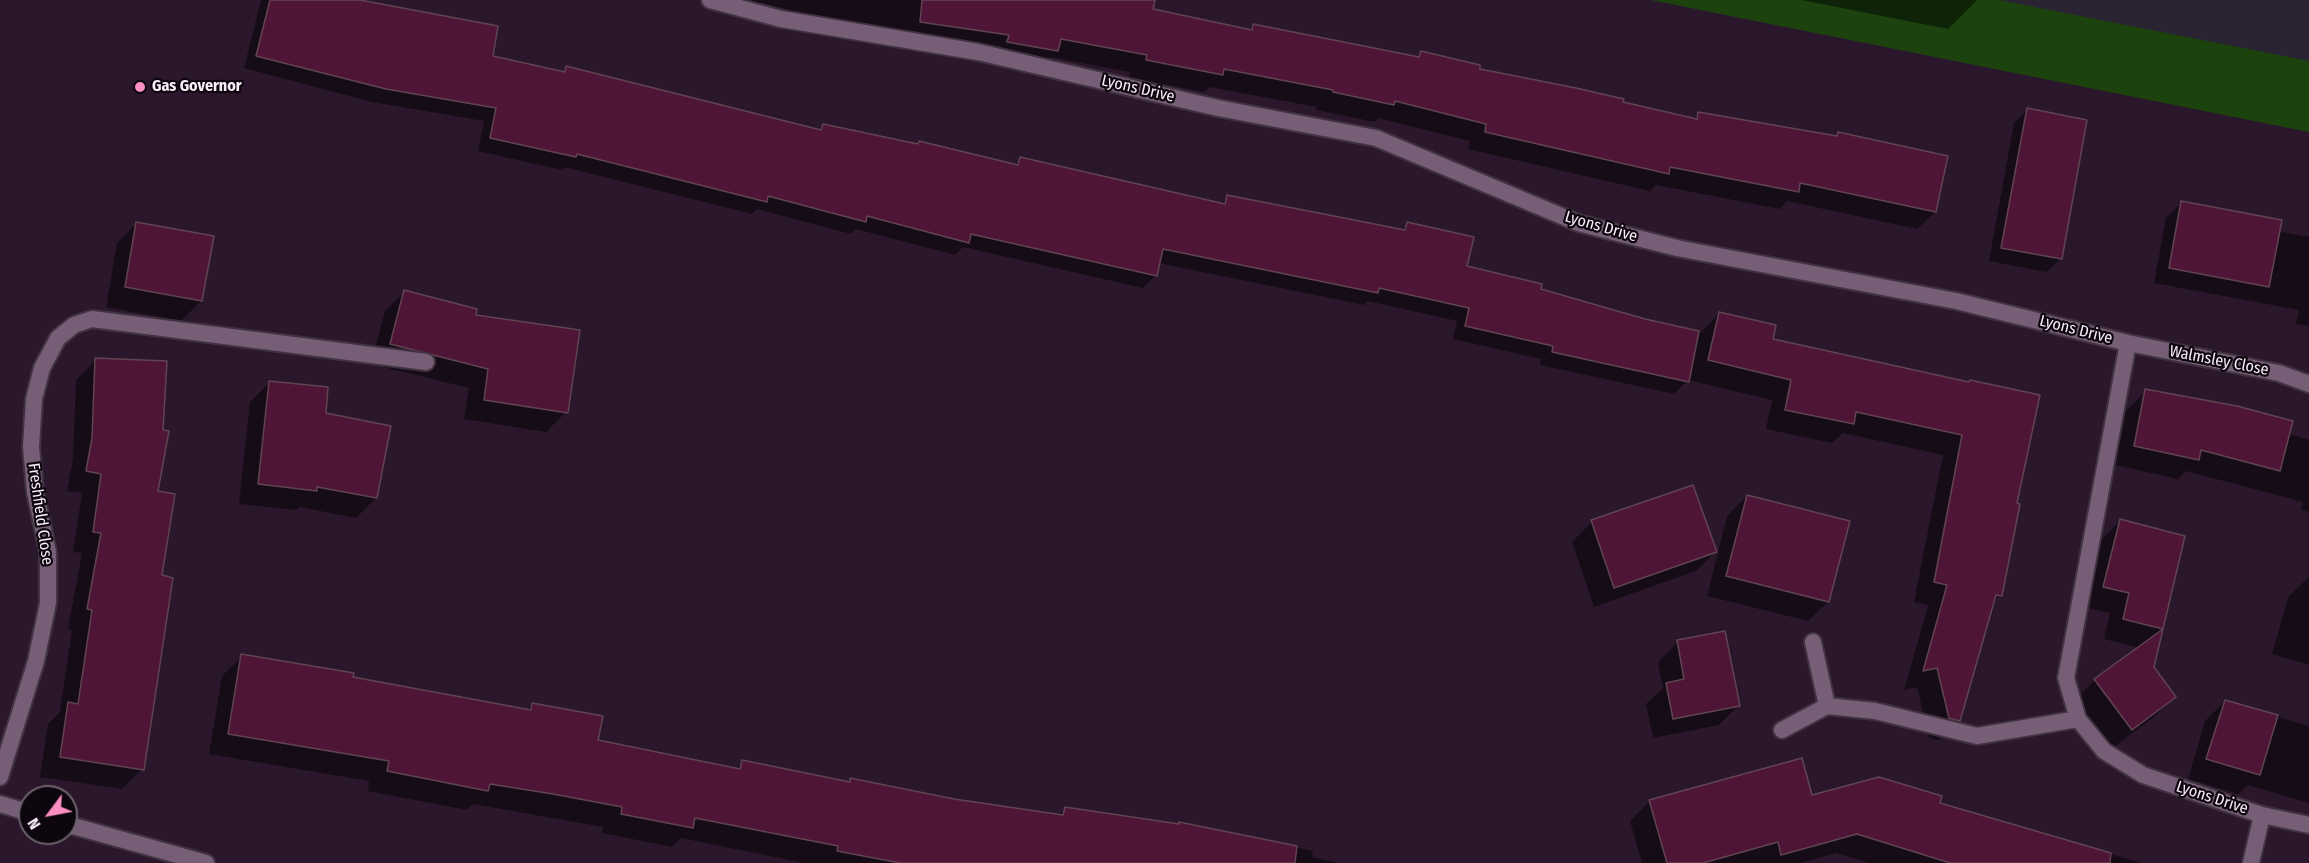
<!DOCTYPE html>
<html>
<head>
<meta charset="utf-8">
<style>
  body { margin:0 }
  #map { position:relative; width:2309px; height:863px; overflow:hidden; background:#2a172b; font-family:"Fira Sans Condensed",sans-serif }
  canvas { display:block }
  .north { position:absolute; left:18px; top:785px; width:60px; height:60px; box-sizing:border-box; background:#0e060e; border:2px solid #6c626c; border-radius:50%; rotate:238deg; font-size:16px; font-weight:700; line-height:24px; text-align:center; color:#faecfa }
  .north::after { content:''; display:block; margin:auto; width:21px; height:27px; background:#fc8fc2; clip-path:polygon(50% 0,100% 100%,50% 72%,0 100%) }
</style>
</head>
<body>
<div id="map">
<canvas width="2309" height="863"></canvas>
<div class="north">N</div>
</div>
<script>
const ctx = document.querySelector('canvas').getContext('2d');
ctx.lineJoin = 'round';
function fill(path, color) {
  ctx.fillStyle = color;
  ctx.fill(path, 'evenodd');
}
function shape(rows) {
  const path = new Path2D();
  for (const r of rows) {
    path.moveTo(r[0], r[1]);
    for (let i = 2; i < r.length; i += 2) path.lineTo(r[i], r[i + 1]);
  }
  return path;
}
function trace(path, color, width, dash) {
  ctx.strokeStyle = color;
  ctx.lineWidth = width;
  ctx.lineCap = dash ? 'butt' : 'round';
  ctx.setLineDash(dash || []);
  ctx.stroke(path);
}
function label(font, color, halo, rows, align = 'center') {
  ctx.font = font + ' "Fira Sans Condensed",sans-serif';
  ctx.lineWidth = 4.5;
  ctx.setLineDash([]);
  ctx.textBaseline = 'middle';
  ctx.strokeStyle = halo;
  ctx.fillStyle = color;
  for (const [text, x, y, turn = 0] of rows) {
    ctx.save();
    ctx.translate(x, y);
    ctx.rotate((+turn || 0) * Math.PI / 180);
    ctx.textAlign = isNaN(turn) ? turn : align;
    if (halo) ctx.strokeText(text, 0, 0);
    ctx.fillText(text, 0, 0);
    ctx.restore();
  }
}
fill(shape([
  [1651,0,2309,0,2309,132]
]), '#2a2332');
fill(shape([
  [1651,0,1999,0,2309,61,2309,132]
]), '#1c430e');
fill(shape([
  [261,0,353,0,491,57,562,73,567,68,818,131,823,125,916,146,919,143,1014,166,1020,159,1220,204,1228,197,1400,231,1408,224,1465,268,1697,336,1720,313,1771,340,1969,384,2016,504,2000,595,1992,604,1959,720,1939,740,1929,738,1917,687,1904,690,1928,605,1914,602,1943,455,1843,433,1832,443,1766,429,1772,400,1688,380,1674,394,1540,365,1541,359,1453,339,1457,321,1368,301,1364,305,1158,263,1156,275,1143,288,963,247,955,255,856,229,851,234,757,209,752,214,564,167,562,170,478,151,484,121,372,102,244,68],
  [749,0,1144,0,1152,10,1249,30,1254,26,1416,58,1421,52,1478,70,1693,119,1699,114,1835,138,1839,134,1935,212,1917,229,1787,201,1780,209,1656,185,1650,191,1468,149,1470,141,1378,118,1375,122,1316,110,1317,107,1209,87,1204,92,1129,77,1130,72,1050,57,1039,68,816,19,816,16],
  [1801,0,1977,0,1948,29],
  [2027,110,2086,121,2060,259,2047,272,1989,261,2014,123],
  [2182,202,2278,231,2309,237,2309,326,2296,324,2299,310,2154,283,2166,218],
  [137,223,201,301,181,321,106,307,117,243],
  [404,292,474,316,566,412,546,432,464,419,469,388,371,364,385,311],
  [96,360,156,492,161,577,142,769,122,789,40,777,48,724,60,712,72,630,68,629,82,553,73,552,82,493,67,491,73,459,76,380],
  [270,382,324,414,376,498,356,518,299,507,296,510,239,504,250,402],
  [2146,391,2309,440,2309,512,2301,510,2303,502,2186,471,2178,479,2115,465,2126,411],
  [1747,496,1828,602,1808,621,1707,596,1727,516],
  [2120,521,2184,537,2153,668,2174,697,2154,717,2111,749,2075,700,2095,680,2140,648,2104,639,2110,613,2084,607,2100,541],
  [1592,522,1716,551,1696,571,1594,607,1572,542],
  [2309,577,2309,665,2272,654,2288,597],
  [1678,642,1739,705,1719,725,1653,738,1646,704,1663,688,1658,662],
  [242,656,526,711,533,705,597,741,735,770,743,762,848,783,851,780,953,800,1059,815,1065,809,1178,825,1180,823,1313,851,1312,857,1339,863,804,863,681,838,672,847,602,833,603,827,473,804,467,810,368,791,369,781,209,754,222,676],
  [2225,701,2309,726,2309,803,2248,785,2238,794,2188,779,2205,721],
  [1811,797,1938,804,2141,863,1869,863,1836,853,1800,863,1642,863,1630,821,1650,801]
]), '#0007');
const building = shape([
  [270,0,360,0,498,26,493,56,565,72,566,66,821,130,823,124,918,144,919,141,1018,165,1020,157,1225,204,1227,195,1405,230,1407,222,1474,237,1467,266,1542,284,1541,289,1645,319,1699,331,1689,382,1552,352,1553,346,1465,326,1469,308,1379,288,1378,293,1163,249,1157,276,971,234,969,243,867,216,866,222,768,196,767,202,577,154,576,157,490,138,496,108,386,89,256,56,270,0],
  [922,0,1155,0,1153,9,1252,30,1253,24,1419,57,1421,51,1480,65,1480,69,1576,88,1624,99,1623,102,1697,119,1698,112,1837,136,1838,132,1948,156,1936,212,1800,183,1799,192,1670,167,1669,174,1485,132,1486,124,1395,101,1394,105,1333,92,1333,90,1224,69,1223,75,1146,60,1147,55,1061,39,1058,51,1007,42,1009,35,920,22,922,0],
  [2027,108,2087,120,2062,259,2001,248,2027,108],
  [2181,201,2282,220,2269,287,2169,268,2181,201],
  [136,222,214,236,202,301,125,287,136,222],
  [404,290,477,309,476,315,580,330,568,413,484,400,488,369,390,344,404,290],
  [1719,312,1776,325,1773,339,1969,382,1970,380,2040,395,2017,503,2020,504,2002,596,1996,595,1960,721,1949,718,1937,668,1923,671,1947,585,1934,582,1962,435,1856,412,1854,424,1785,410,1791,380,1708,360,1719,312],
  [95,358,167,361,163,430,169,431,158,491,175,494,162,575,173,578,144,770,60,757,68,702,78,704,92,610,87,609,101,533,93,532,101,474,86,471,92,438,95,358],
  [269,381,328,387,326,413,391,426,377,498,317,487,317,491,258,484,269,381],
  [2145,389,2237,406,2293,421,2280,471,2201,450,2199,460,2134,446,2145,389],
  [1693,485,1717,552,1614,588,1591,520,1693,485],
  [1747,495,1850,521,1829,602,1726,576,1747,495],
  [2120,519,2185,536,2154,667,2176,697,2132,730,2094,679,2163,629,2123,619,2129,593,2103,587,2120,519],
  [1725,631,1740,706,1673,719,1666,683,1684,679,1677,640,1725,631],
  [241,654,354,673,353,677,531,710,532,703,603,716,598,740,740,769,742,760,850,782,850,778,954,799,1063,815,1065,807,1179,824,1179,822,1297,846,1295,863,900,863,837,851,838,846,695,818,693,828,621,814,622,807,553,794,490,784,488,791,387,771,389,761,228,734,241,654],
  [2225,700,2278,715,2260,775,2206,759,2225,700],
  [1802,758,1812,795,1879,777,1942,796,1940,803,2111,853,2110,863,1950,863,1857,834,1781,855,1778,842,1703,863,1667,863,1649,800,1802,758]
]);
fill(building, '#4e1536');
trace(building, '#614452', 1.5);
const minor = shape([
  [710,0,781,19,978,52,1218,108,1376,138,1578,223,1677,248,1956,301,2128,343,2279,373,2309,384],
  [2128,343,2066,678,2078,719,2104,751,2143,775,2262,815,2251,863],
  [1813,642,1827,706],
  [1782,730,1827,706,1875,711,1977,736,2078,719],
  [0,777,36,661,48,603,48,552,35,492,31,447,34,399,42,368,58,338,74,325,92,319,426,362],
  [2262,815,2309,825]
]);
const tertiary = shape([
  [0,804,30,813],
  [66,824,206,863]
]);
trace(minor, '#403241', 20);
trace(tertiary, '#403241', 20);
trace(minor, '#755e76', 16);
trace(tertiary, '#755e76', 16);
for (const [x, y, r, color] of [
  [140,87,6,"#fc8fc2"]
]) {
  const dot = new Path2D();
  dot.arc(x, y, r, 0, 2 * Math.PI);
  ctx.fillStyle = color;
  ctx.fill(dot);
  trace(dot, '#0e060e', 2);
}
label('bold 16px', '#faecfa', '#0e060e', [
  ["Gas Governor",152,87]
], 'left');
label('16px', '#faecfa', '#0e060e', [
  ["Lyons Drive",1138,89,13],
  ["Lyons Drive",1601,227,16],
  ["Lyons Drive",2076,330,14],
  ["Walmsley Close",2219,361,11],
  ["Freshfield Close",40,514,82],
  ["Lyons Drive",2212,798,18]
]);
</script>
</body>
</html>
